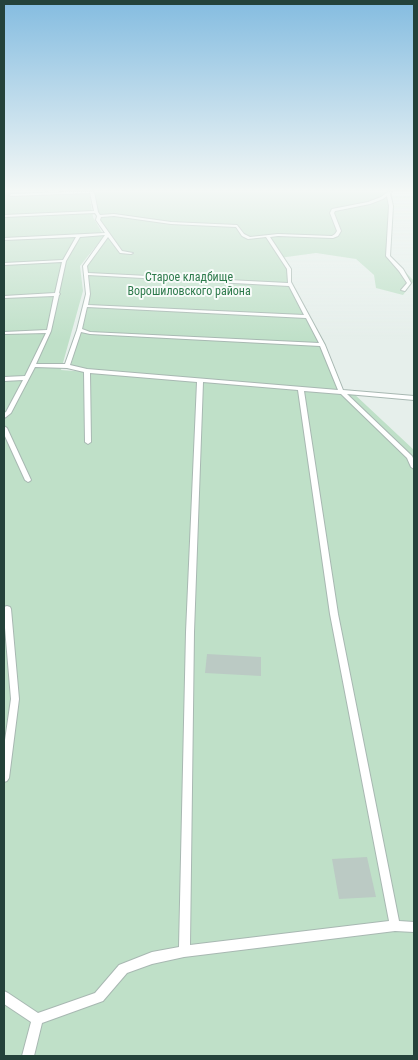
<!DOCTYPE html>
<html>
<head>
<meta charset="utf-8">
<style>
  body { margin:0 }
  #map { position:relative; width:418px; height:1060px; overflow:hidden; background:#e6efeb; font-family:"Roboto Condensed",sans-serif }
  canvas { display:block }
  .frame { position:absolute; inset:0; border:5px solid #24423a; pointer-events:none }
</style>
</head>
<body>
<div id="map">
<canvas width="418" height="1060"></canvas>
<div class="frame"></div>
</div>
<script>
const ctx = document.querySelector('canvas').getContext('2d');
ctx.lineJoin = 'round';
function fill(path, color) {
  ctx.fillStyle = color;
  ctx.fill(path, 'evenodd');
}
function shape(rows) {
  const path = new Path2D();
  for (const r of rows) {
    path.moveTo(r[0], r[1]);
    for (let i = 2; i < r.length; i += 2) path.lineTo(r[i], r[i + 1]);
  }
  return path;
}
function trace(path, color, width, dash) {
  ctx.strokeStyle = color;
  ctx.lineWidth = width;
  ctx.lineCap = dash ? 'butt' : 'round';
  ctx.setLineDash(dash || []);
  ctx.stroke(path);
}
function label(font, color, halo, rows, align = 'center') {
  ctx.font = font + ' "Roboto Condensed",sans-serif';
  ctx.lineWidth = 4;
  ctx.setLineDash([]);
  ctx.textBaseline = 'middle';
  ctx.strokeStyle = halo;
  ctx.fillStyle = color;
  for (const [text, x, y, turn = 0] of rows) {
    ctx.save();
    ctx.translate(x, y);
    ctx.rotate((+turn || 0) * Math.PI / 180);
    ctx.textAlign = isNaN(turn) ? turn : align;
    if (halo) ctx.strokeText(text, 0, 0);
    ctx.fillText(text, 0, 0);
    ctx.restore();
  }
}
fill(shape([
  [4,192,89,192,93,217,104,236,80,266,83,291,61,370,352,392,414,450,414,1056,4,1056],
  [92,192,392,192,393,206,390,256,414,281,403,295,376,288,374,275,356,259,316,253,279,258,287,269,288,281,320,344,339,390,87,369,71,365,90,293,86,267,110,234,99,220]
]), '#bfe0c8');
fill(shape([
  [207,654,261,657,261,676,205,673],
  [367,857,376,897,339,899,332,859]
]), '#bbcac4');
const lane = shape([
  [67,192,94,192,98,212,100,215,114,214,171,222,237,225,244,234,250,237,278,234,332,236,335,234,337,231,330,213,332,209,368,202,381,197,388,192,392,192,390,193,393,206,390,256,403,269,411,283,405,291,401,290,407,283,399,271,386,256,389,206,387,196,383,199,370,204,335,211,334,213,341,231,338,236,333,238,278,236,270,237,291,269,291,282,325,345,343,390,414,396,414,400,347,394,412,456,414,460,414,469,411,467,407,458,341,394,304,391,338,614,399,921,414,922,414,932,395,931,184,957,152,964,127,973,103,1001,42,1023,34,1056,22,1056,31,1022,4,1004,4,991,8,993,38,1013,95,993,119,965,152,952,179,947,186,632,197,382,90,373,91,442,88,444,85,442,84,372,67,368,35,367,11,413,6,417,4,418,4,413,6,412,23,380,4,381,4,377,25,376,46,333,4,334,4,332,47,330,54,296,4,298,4,296,55,293,62,262,4,265,4,263,63,260,76,237,4,240,4,238,105,233,96,220,97,216,95,213,4,217,4,215,94,211,90,193,11,196,9,195,11,194,67,192],
  [114,216,171,224,236,227,242,236,248,239,266,237,287,269,288,283,88,273,87,266,108,237,120,253,131,254,133,253,122,251,100,220,101,217,114,216],
  [105,235,83,266,86,294,77,330,65,364,36,364,51,331,59,295,60,294,59,293,66,261,80,237,105,235],
  [88,275,289,286,304,315,88,305,90,294,88,275],
  [87,307,306,318,319,343,90,332,82,329,87,307],
  [81,332,90,334,320,346,338,390,87,369,70,365,81,332],
  [203,382,298,390,330,614,389,921,190,945,194,632,203,382],
  [4,426,7,428,31,480,30,481,28,482,25,480,4,434,4,426],
  [7,606,10,607,11,609,19,699,9,778,7,781,4,782,4,747,11,699,4,616,4,607,7,606]
]);
trace(lane, '#a8b8b2', 2);
fill(lane, '#fff');
const sky = ctx.createLinearGradient(0, 0, 0, 340);
sky.addColorStop(0, '#84bce0');
sky.addColorStop(0.56, '#f4f8f6');
sky.addColorStop(1, '#f4f8f600');
ctx.fillStyle = sky;
ctx.fillRect(0, 0, 418, 340);
label('12px', '#2d7a4b', '#f7fbf9', [
  ["Старое кладбище",189,278],
  ["Ворошиловского района",189,292]
]);
</script>
</body>
</html>
